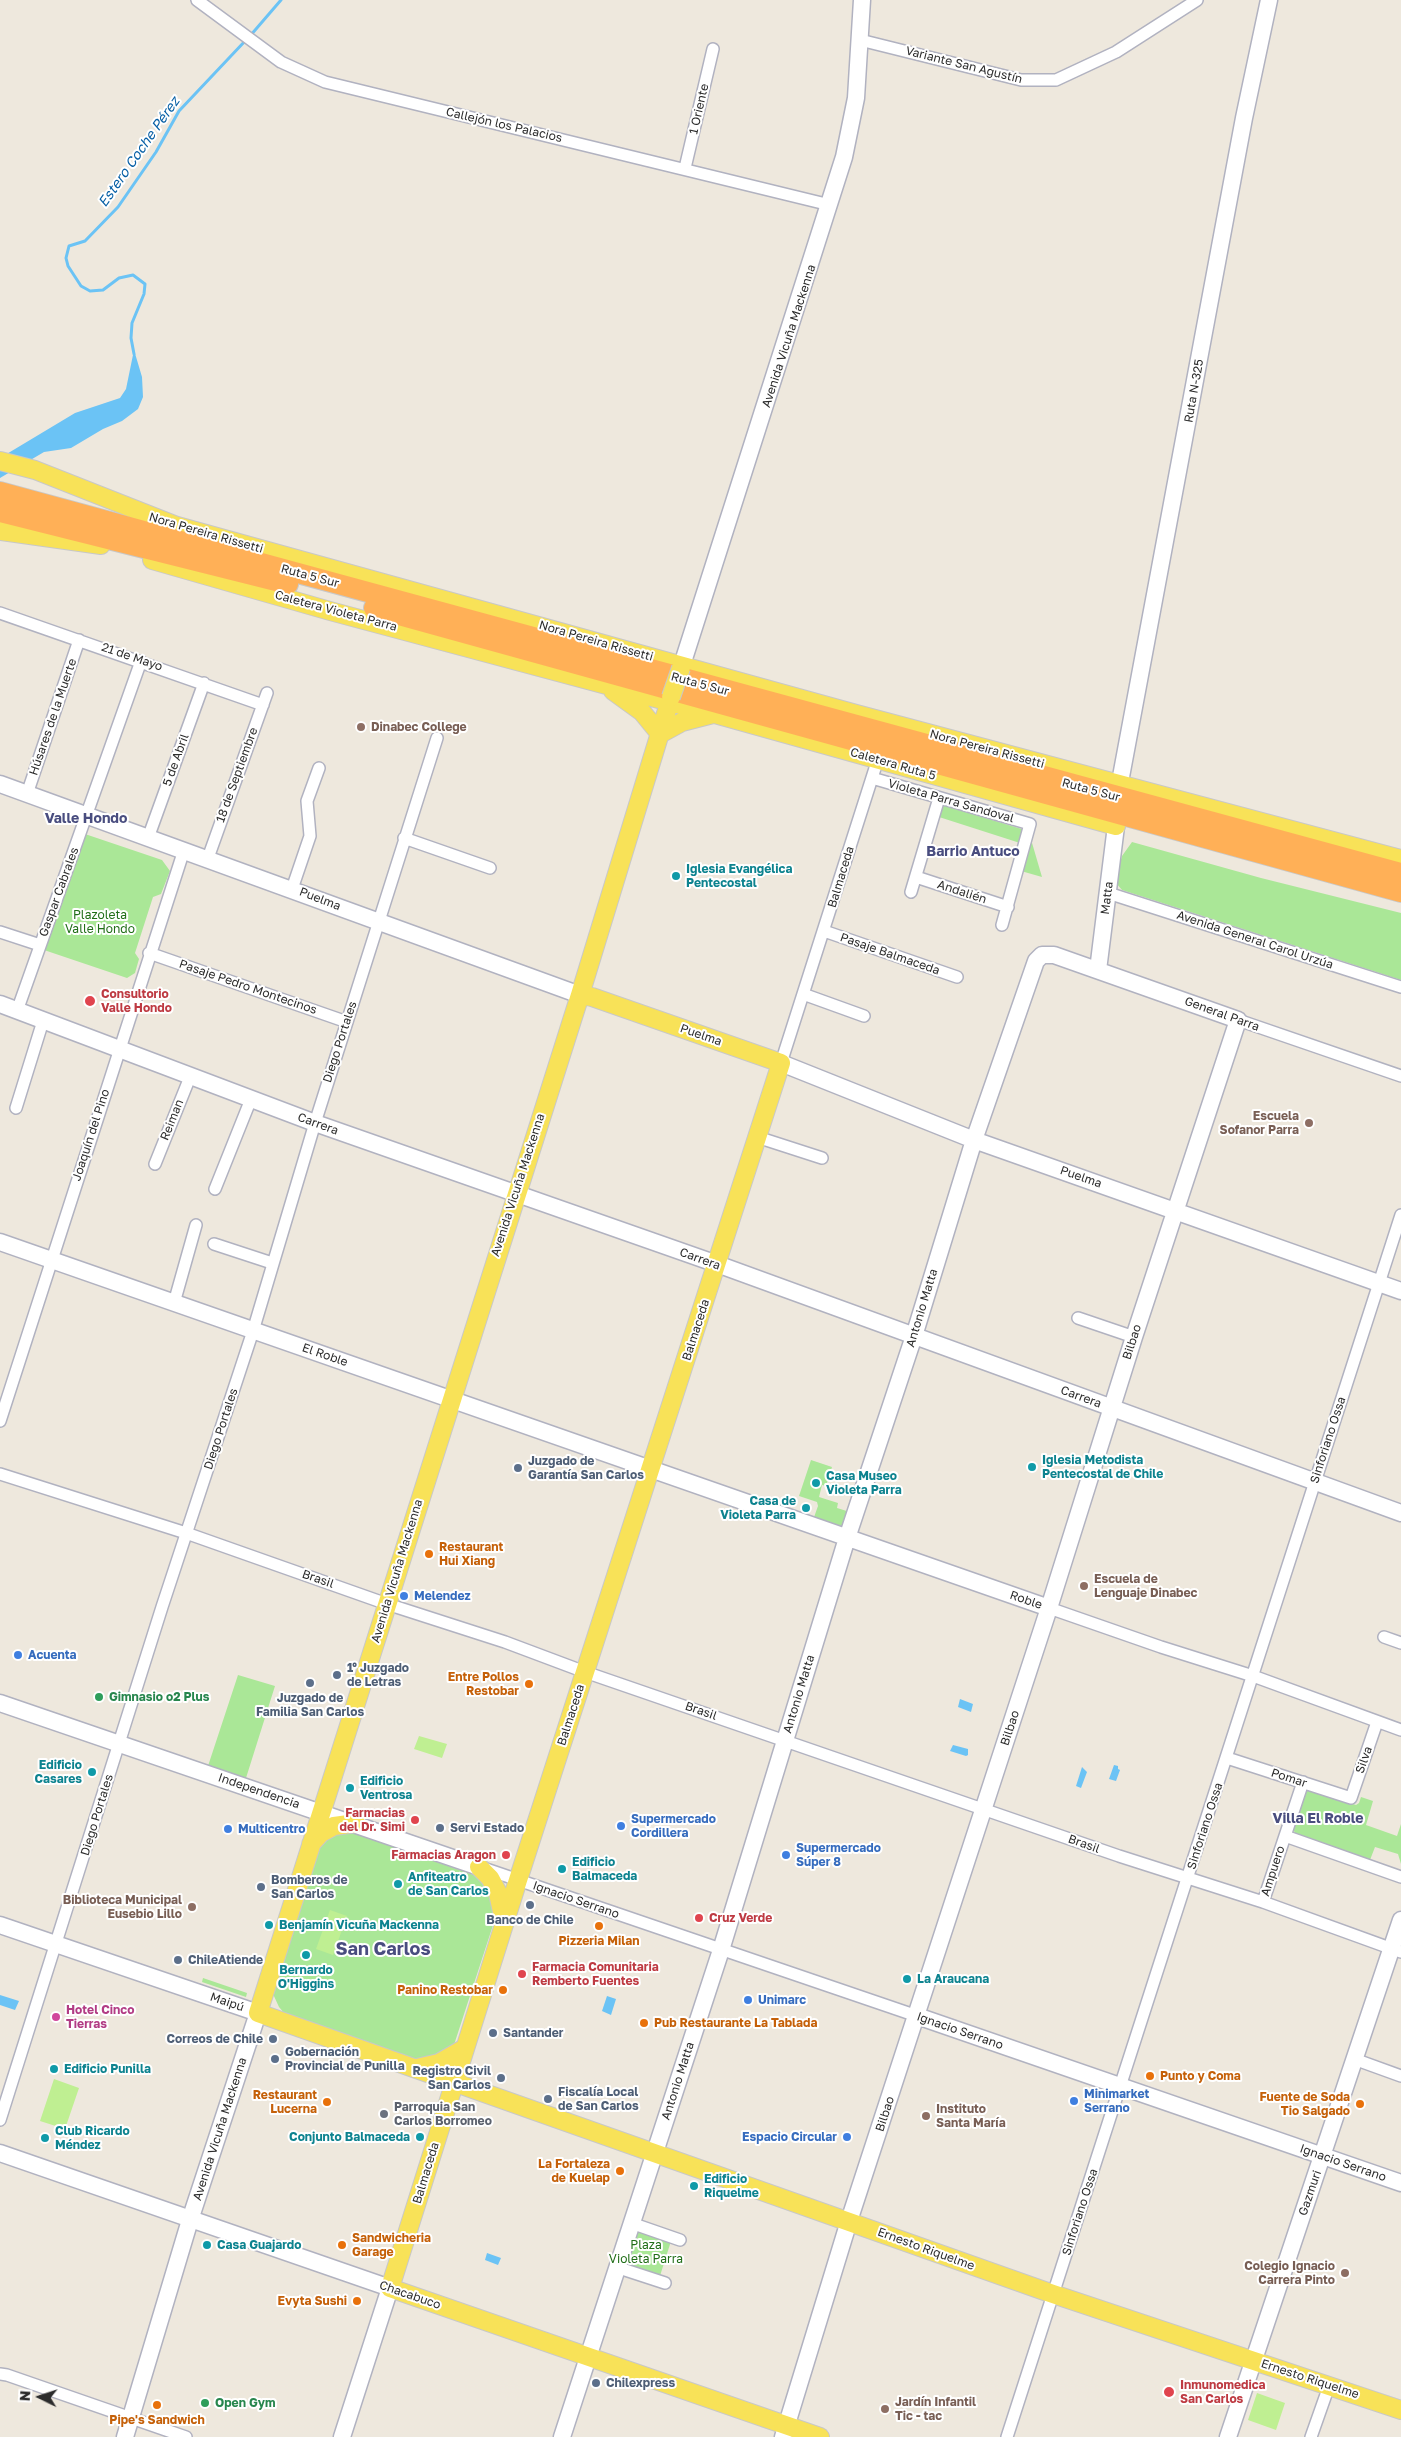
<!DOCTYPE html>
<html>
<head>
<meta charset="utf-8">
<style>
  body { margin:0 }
  #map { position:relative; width:1401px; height:2437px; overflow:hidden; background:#eee8dd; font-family:"Golos Text",sans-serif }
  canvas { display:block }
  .north { position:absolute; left:15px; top:2372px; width:50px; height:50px; -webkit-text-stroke:4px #fff; paint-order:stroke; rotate:274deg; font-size:14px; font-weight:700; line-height:20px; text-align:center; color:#2c2c2c }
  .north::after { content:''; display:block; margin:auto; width:18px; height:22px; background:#2c2c2c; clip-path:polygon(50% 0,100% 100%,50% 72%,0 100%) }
</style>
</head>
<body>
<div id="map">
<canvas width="1401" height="2437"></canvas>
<div class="north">N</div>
</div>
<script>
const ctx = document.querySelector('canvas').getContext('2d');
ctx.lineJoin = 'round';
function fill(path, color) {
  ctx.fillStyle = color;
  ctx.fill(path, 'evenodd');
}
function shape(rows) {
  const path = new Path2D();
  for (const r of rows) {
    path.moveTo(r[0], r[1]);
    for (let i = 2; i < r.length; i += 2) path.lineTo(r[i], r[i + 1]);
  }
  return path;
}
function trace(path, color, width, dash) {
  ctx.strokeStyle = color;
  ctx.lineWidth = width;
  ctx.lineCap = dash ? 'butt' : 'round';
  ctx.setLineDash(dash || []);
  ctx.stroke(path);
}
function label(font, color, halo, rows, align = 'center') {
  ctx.font = font + ' "Golos Text",sans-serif';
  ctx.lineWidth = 4;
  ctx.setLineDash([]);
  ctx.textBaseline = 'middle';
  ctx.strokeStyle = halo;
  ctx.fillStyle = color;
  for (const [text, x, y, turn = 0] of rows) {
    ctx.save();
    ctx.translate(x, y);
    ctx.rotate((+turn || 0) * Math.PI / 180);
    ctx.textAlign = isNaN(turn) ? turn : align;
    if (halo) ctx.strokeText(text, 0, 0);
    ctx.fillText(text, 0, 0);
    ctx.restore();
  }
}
fill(shape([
  [942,805,1025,830,1020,843,939,817],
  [85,834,162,860,170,871,161,894,153,897,135,953,139,959,135,973,127,978,44,950],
  [1030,836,1042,877,1021,871],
  [1132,842,1261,878,1401,913,1401,980,1122,890,1116,883,1118,870,1122,856],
  [811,1460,832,1467,826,1486,822,1485,819,1497,838,1503,837,1508,850,1512,841,1530,813,1520,818,1506,817,1502,799,1496],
  [238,1675,275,1686,246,1778,208,1766],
  [1309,1789,1356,1805,1359,1803,1361,1797,1373,1801,1366,1825,1397,1836,1401,1824,1401,1864,1398,1854,1375,1847,1370,1860,1296,1835,1293,1829,1305,1794],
  [334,1833,356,1833,479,1877,491,1890,496,1916,452,2051,421,2063,285,2014,279,2007,273,1994,272,1984,317,1845],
  [203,1978,247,1993,246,1997,202,1982],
  [634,2226,672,2238,659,2279,621,2265]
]), '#aae797');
fill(shape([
  [419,1736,447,1744,442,1758,414,1749],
  [330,1910,347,1916,333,1955,316,1949],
  [54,2079,79,2088,65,2129,40,2121],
  [1257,2393,1285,2403,1276,2430,1248,2420]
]), '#bfef92');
fill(shape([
  [134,350,142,377,143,397,138,409,122,421,103,429,71,448,44,452,0,478,0,458,75,413,120,398,126,389],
  [960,1699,973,1704,971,1712,958,1707],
  [953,1745,968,1749,968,1755,966,1756,950,1751],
  [1114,1765,1118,1766,1118,1769,1120,1770,1116,1781,1109,1779],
  [1082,1767,1087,1772,1081,1788,1076,1786],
  [0,1995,19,2001,15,2010,0,2005],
  [607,1996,616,1999,611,2015,602,2011],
  [487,2253,501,2258,498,2265,485,2260]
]), '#6bc3f5');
trace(shape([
  [250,36,281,0],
  [134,354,131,338,132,323,144,294,145,284,133,275,119,278,103,290,90,291,81,286,68,266,66,258,69,246,85,241,118,207,156,152,179,111,246,40]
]), '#6bc3f5', 3);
const street = shape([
  [197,0,281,62,325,82,830,205],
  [860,40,1021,80,1056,80,1116,52,1197,0],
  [685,168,713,49],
  [0,613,263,705],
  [872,778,1030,824,1002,925],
  [27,794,79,640],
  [148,838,204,683],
  [404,838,490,868],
  [208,858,267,693],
  [916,877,1008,907],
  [292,889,310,836,307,801,319,768],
  [911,892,939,798],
  [1108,893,1401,987],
  [824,931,957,977],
  [0,932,40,945],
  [149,953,347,1022],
  [803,994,864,1016],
  [17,1011,141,661],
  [1238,1020,1401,1076],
  [781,1063,878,759],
  [16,1108,43,1021],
  [757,1137,822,1158],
  [155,1164,190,1077],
  [215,1189,251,1099],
  [214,1244,272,1263],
  [174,1303,196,1225],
  [1078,1318,1134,1337],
  [0,1421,184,850],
  [0,1474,186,1533,387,1604,505,1642,585,1672,1119,1856,1263,1902,1401,1952],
  [1049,1608,1161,1647,1253,1676,1401,1730],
  [1384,1637,1401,1643],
  [1227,1758,1351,1798,1377,1722],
  [1285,1836,1401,1877],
  [483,1868,917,2016],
  [1263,1902,1303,1782],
  [1354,2059,1401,2076],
  [0,2120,162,1607,253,1331,315,1123,437,738],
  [631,2223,680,2240],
  [616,2267,665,2283],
  [0,2374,7,2375,186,2437],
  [1007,2437,1401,1215],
  [1311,2437,1329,2386]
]);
const secondary = shape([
  [682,665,844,157,856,98,862,0],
  [1120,782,1244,118,1269,0],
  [0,784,580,995],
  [1098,970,1116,826],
  [0,1004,315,1123,717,1264,1401,1513],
  [781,1063,974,1140,1401,1291],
  [0,1242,1049,1608],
  [0,1703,479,1867],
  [0,1925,258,2013,190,2220,125,2437],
  [917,2016,1401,2183],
  [0,2153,390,2288,342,2437],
  [562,2437,721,1950,847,1538,914,1336,974,1140,1036,961,1042,955,1054,955,1238,1020,1134,1337,1049,1608,849,2221,783,2437],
  [1228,2437,1401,1920]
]);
const primary = shape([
  [0,461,35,470,177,526,856,714,1401,859],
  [0,531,101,545],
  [152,560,330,611,715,714,1116,826],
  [613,691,642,712,660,734],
  [671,697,580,995,258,2013,1053,2294,1401,2410],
  [660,734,682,722,713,714],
  [580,995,592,997,781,1063,518,1880,390,2288,820,2437],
  [311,1844,321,1833,334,1826,356,1823],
  [479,1867,490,1878,498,1893,504,1921],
  [417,2068,439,2063,465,2048]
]);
const highway = shape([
  [0,492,1401,873],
  [0,512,288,584],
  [374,608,1401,892]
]);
trace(street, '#b1b2c0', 14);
trace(secondary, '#b1b2c0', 19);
trace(primary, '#c8c8c8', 20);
trace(highway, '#c8c8c8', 22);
trace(street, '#fff', 11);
trace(secondary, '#fff', 16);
trace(primary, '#f8e258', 18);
trace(highway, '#ffb057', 20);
const primaryBridge = shape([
  [671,697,681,668]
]);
trace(primaryBridge, '#c8c8c8', 20, []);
trace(primaryBridge, '#f8e258', 18);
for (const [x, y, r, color] of [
  [361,727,5,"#8d6e63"],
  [676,876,5,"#0f9aa8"],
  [90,1001,6,"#e0444e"],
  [1309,1123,5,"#8d6e63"],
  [1032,1467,5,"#0f9aa8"],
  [518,1468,5,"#5c6f8a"],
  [816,1483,5,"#0f9aa8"],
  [806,1508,5,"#0f9aa8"],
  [429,1554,5,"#e8710a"],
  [1084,1586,5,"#8d6e63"],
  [404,1596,5,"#3f7fe0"],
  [18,1655,5,"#3f7fe0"],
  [337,1675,5,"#5c6f8a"],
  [310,1683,5,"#5c6f8a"],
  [529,1684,5,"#e8710a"],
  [99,1697,5,"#2e9e5b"],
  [92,1772,5,"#0f9aa8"],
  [350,1788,5,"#0f9aa8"],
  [415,1820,5,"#e0444e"],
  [621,1826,5,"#3f7fe0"],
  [440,1828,5,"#5c6f8a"],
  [228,1829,5,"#3f7fe0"],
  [506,1855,5,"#e0444e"],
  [786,1855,5,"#3f7fe0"],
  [562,1869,5,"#0f9aa8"],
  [398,1884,5,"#0f9aa8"],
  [261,1887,5,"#5c6f8a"],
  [530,1905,5,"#5c6f8a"],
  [192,1907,5,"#8d6e63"],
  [699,1918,5,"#e0444e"],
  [269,1925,5,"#0f9aa8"],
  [599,1926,5,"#e8710a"],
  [306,1955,5,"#0f9aa8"],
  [178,1960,5,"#5c6f8a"],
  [522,1974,5,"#e0444e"],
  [907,1979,5,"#0f9aa8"],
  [503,1990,5,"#e8710a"],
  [748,2000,5,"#3f7fe0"],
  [56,2017,5,"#d1479c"],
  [644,2023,5,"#e8710a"],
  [493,2033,5,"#5c6f8a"],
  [273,2039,5,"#5c6f8a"],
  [275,2059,5,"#5c6f8a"],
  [54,2069,5,"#0f9aa8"],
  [1150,2076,5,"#e8710a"],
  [501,2078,5,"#5c6f8a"],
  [548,2099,5,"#5c6f8a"],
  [1074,2101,5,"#3f7fe0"],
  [327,2102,5,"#e8710a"],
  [1360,2104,5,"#e8710a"],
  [384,2114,5,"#6b7280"],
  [926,2116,5,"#8d6e63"],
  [420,2137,5,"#0f9aa8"],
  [847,2137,5,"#3f7fe0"],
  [45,2138,5,"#0f9aa8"],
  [620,2171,5,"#e8710a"],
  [694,2186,5,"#0f9aa8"],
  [207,2245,5,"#0f9aa8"],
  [342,2245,5,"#e8710a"],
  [1345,2273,5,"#8d6e63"],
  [357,2301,5,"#e8710a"],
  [596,2383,5,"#5c6f8a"],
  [1169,2392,6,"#e0444e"],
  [205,2403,5,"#2e9e5b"],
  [157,2405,5,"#e8710a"],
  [885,2409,5,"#8d6e63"]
]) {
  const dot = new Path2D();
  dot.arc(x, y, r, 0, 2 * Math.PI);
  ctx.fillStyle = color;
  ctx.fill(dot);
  trace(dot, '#fff', 2);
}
label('12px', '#2c2c2c', '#fff', [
  ["Variante San Agustín",964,65,14],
  ["1 Oriente",699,109,-77],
  ["Callejón los Palacios",504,125,13],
  ["Avenida Vicuña Mackenna",789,336,-72],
  ["Ruta N-325",1194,391,-80],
  ["Nora Pereira Rissetti",206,533,16],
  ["Ruta 5 Sur",310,576,15],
  ["Caletera Violeta Parra",336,611,15],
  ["Nora Pereira Rissetti",596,641,16],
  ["21 de Mayo",132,657,19],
  ["Ruta 5 Sur",700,684,15],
  ["Húsares de la Muerte",53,717,-71],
  ["Nora Pereira Rissetti",987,749,15],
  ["5 de Abril",176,760,-70],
  ["Caletera Ruta 5",893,764,16],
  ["18 de Septiembre",237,775,-70],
  ["Ruta 5 Sur",1091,790,15],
  ["Violeta Parra Sandoval",951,801,16],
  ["Balmaceda",841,877,-73],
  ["Gaspar Cabrales",59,892,-70],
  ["Andalién",962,892,18],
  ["Matta",1107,898,-83],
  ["Puelma",320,899,21],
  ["Avenida General Carol Urzúa",1255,940,18],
  ["Pasaje Balmaceda",890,954,19],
  ["Pasaje Pedro Montecinos",248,987,19],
  ["General Parra",1222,1014,20],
  ["Puelma",701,1035,19],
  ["Diego Portales",340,1042,-72],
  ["Reiman",172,1120,-68],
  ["Carrera",318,1124,20],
  ["Joaquín del Pino",91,1135,-72],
  ["Puelma",1081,1177,19],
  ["Avenida Vicuña Mackenna",518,1185,-72],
  ["Carrera",700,1259,20],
  ["Antonio Matta",922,1308,-73],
  ["Balmaceda",696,1330,-72],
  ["Bilbao",1132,1342,-72],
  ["El Roble",325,1355,19],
  ["Carrera",1081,1397,20],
  ["Diego Portales",221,1429,-72],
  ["Sinforiano Ossa",1328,1440,-72],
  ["Avenida Vicuña Mackenna",397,1571,-73],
  ["Brasil",318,1579,19],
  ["Roble",1026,1600,19],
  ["Antonio Matta",799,1694,-73],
  ["Brasil",701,1711,19],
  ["Balmaceda",571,1715,-72],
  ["Bilbao",1010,1728,-72],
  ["Silva",1364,1760,-71],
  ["Pomar",1289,1778,18],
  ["Independencia",259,1791,19],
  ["Diego Portales",97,1815,-73],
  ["Sinforiano Ossa",1205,1826,-72],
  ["Brasil",1084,1844,20],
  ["Ampuero",1273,1871,-72],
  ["Ignacio Serrano",576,1900,19],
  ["Maipú",227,2002,19],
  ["Ignacio Serrano",960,2031,19],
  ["Antonio Matta",678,2081,-72],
  ["Bilbao",885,2114,-72],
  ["Avenida Vicuña Mackenna",220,2129,-72],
  ["Ignacio Serrano",1343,2163,19],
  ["Balmaceda",426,2173,-73],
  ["Gazmuri",1310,2193,-71],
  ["Sinforiano Ossa",1080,2212,-72],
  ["Ernesto Riquelme",926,2249,20],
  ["Chacabuco",410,2295,19],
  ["Ernesto Riquelme",1310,2379,18]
]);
label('bold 12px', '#785e54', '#fff', [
  ["Dinabec College",371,727],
  ["Escuela",1299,1116,"right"],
  ["Sofanor Parra",1299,1130,"right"],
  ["Escuela de",1094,1579],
  ["Lenguaje Dinabec",1094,1593],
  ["Biblioteca Municipal",182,1900,"right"],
  ["Eusebio Lillo",182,1914,"right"],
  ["Instituto",936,2109],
  ["Santa María",936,2123],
  ["Colegio Ignacio",1335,2266,"right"],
  ["Carrera Pinto",1335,2280,"right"],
  ["Jardín Infantil",895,2402],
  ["Tic - tac",895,2416]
], 'left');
label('bold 12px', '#0d838f', '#fff', [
  ["Iglesia Evangélica",686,869],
  ["Pentecostal",686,883],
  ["Iglesia Metodista",1042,1460],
  ["Pentecostal de Chile",1042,1474],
  ["Casa Museo",826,1476],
  ["Violeta Parra",826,1490],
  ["Casa de",796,1501,"right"],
  ["Violeta Parra",796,1515,"right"],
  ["Edificio",82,1765,"right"],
  ["Casares",82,1779,"right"],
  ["Edificio",360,1781],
  ["Ventrosa",360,1795],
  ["Edificio",572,1862],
  ["Balmaceda",572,1876],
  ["Anfiteatro",408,1877],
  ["de San Carlos",408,1891],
  ["Benjamín Vicuña Mackenna",279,1925],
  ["Bernardo",306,1970,"center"],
  ["O'Higgins",306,1984,"center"],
  ["La Araucana",917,1979],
  ["Edificio Punilla",64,2069],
  ["Club Ricardo",55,2131],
  ["Méndez",55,2145],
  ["Conjunto Balmaceda",410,2137,"right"],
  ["Edificio",704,2179],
  ["Riquelme",704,2193],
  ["Casa Guajardo",217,2245]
], 'left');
label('12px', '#206e17', '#fff', [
  ["Plazoleta",100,915],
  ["Valle Hondo",100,929],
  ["Plaza",646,2245],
  ["Violeta Parra",646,2259]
]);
label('bold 12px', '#be3a42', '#fff', [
  ["Consultorio",101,994],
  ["Valle Hondo",101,1008],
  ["Farmacias",405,1813,"right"],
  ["del Dr. Simi",405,1827,"right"],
  ["Farmacias Aragon",496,1855,"right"],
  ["Cruz Verde",709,1918],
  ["Farmacia Comunitaria",532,1967],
  ["Remberto Fuentes",532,1981],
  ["Inmunomedica",1180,2385],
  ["San Carlos",1180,2399]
], 'left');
label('bold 12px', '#4e5e75', '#fff', [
  ["Juzgado de",528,1461],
  ["Garantía San Carlos",528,1475],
  ["1° Juzgado",347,1668],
  ["de Letras",347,1682],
  ["Juzgado de",310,1698,"center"],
  ["Familia San Carlos",310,1712,"center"],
  ["Servi Estado",450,1828],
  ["Bomberos de",271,1880],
  ["San Carlos",271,1894],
  ["Banco de Chile",530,1920,"center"],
  ["ChileAtiende",188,1960],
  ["Santander",503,2033],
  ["Correos de Chile",263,2039,"right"],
  ["Gobernación",285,2052],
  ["Provincial de Punilla",285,2066],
  ["Registro Civil",491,2071,"right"],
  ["San Carlos",491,2085,"right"],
  ["Fiscalía Local",558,2092],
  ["de San Carlos",558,2106],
  ["Chilexpress",606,2383]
], 'left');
label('bold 12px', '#c56008', '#fff', [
  ["Restaurant",439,1547,"left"],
  ["Hui Xiang",439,1561,"left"],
  ["Entre Pollos",519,1677],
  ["Restobar",519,1691],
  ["Pizzeria Milan",599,1941,"center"],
  ["Panino Restobar",493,1990],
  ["Pub Restaurante La Tablada",654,2023,"left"],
  ["Punto y Coma",1160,2076,"left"],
  ["Restaurant",317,2095],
  ["Lucerna",317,2109],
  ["Fuente de Soda",1350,2097],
  ["Tio Salgado",1350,2111],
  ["La Fortaleza",610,2164],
  ["de Kuelap",610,2178],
  ["Sandwicheria",352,2238,"left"],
  ["Garage",352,2252,"left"],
  ["Evyta Sushi",347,2301],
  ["Pipe's Sandwich",157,2420,"center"]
], 'right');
label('bold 12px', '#366cbe', '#fff', [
  ["Melendez",414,1596],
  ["Acuenta",28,1655],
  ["Supermercado",631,1819],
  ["Cordillera",631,1833],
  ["Multicentro",238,1829],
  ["Supermercado",796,1848],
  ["Súper 8",796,1862],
  ["Unimarc",758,2000],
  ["Minimarket",1084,2094],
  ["Serrano",1084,2108],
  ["Espacio Circular",837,2137,"right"]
], 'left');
label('bold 12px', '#27864d', '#fff', [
  ["Gimnasio o2 Plus",109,1697],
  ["Open Gym",215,2403]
], 'left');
label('bold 12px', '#b23c85', '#fff', [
  ["Hotel Cinco",66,2010],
  ["Tierras",66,2024]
], 'left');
label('bold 12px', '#5b616d', '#fff', [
  ["Parroquia San",394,2107],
  ["Carlos Borromeo",394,2121]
], 'left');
label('italic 14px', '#065fa5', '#fff', [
  ["Estero Coche Pérez",139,152,-55]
]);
label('bold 14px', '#494d7f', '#fff', [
  ["Valle Hondo",86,819],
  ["Barrio Antuco",973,852],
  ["Villa El Roble",1318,1819]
]);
label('bold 18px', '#494d7f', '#fff', [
  ["San Carlos",383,1949]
]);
</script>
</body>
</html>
